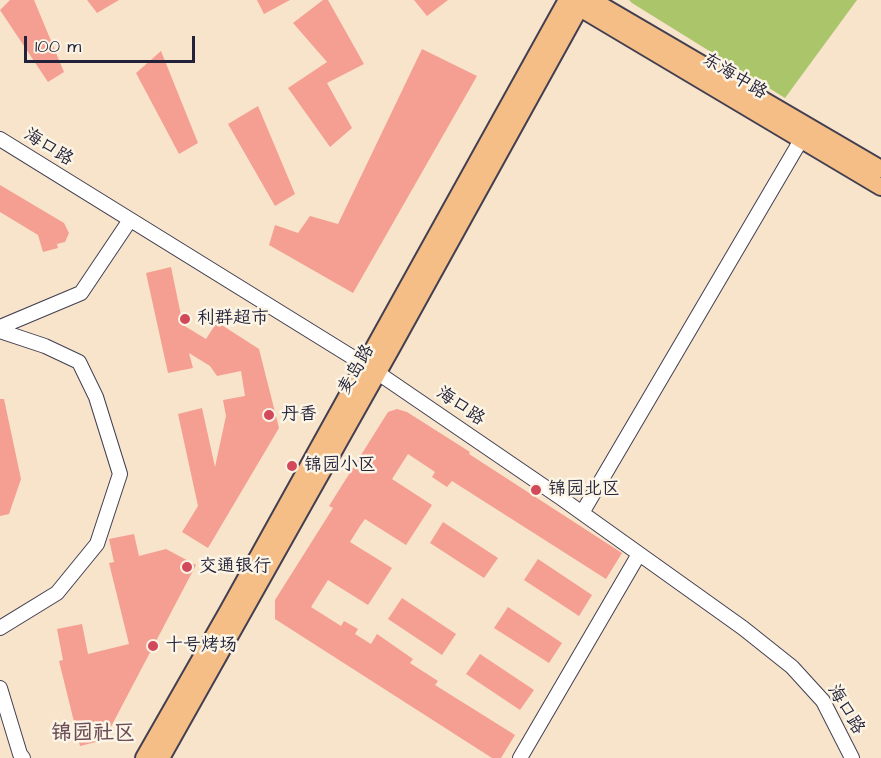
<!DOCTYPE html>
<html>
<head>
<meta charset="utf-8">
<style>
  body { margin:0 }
  #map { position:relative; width:881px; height:758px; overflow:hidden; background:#f7e4cb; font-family:"Architects Daughter",sans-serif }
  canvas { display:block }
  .scale { position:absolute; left:24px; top:36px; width:171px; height:27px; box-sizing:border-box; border:3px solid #22223b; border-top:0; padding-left:8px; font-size:18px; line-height:21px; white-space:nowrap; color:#22223b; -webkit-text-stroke:4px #fcf5e5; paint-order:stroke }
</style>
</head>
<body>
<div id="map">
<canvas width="881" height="758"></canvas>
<div class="scale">100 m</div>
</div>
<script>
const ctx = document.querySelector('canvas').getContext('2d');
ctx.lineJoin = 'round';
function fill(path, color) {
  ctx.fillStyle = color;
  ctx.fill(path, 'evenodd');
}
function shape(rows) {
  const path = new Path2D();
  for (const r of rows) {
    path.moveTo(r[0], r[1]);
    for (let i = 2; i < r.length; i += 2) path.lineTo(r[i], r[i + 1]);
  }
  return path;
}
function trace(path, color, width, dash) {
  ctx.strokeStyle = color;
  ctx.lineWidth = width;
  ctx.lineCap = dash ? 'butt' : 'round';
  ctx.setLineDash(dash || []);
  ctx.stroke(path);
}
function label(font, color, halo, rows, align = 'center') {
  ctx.font = font + ' "Architects Daughter","LXGW WenKai TC",sans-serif';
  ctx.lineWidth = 5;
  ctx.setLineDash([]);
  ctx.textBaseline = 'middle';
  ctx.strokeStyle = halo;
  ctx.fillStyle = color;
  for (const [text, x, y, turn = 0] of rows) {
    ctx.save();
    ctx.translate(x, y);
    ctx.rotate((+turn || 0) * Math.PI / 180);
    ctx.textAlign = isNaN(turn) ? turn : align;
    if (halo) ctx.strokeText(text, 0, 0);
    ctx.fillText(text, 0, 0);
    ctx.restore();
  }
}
fill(shape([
  [629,0,857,0,785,98,632,3]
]), '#abc56b');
fill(shape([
  [10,0,34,0,64,72,48,82,0,10],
  [87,0,119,0,97,13],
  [257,0,290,0,264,14],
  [323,0,328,0,364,64,327,83,352,128,330,147,288,88,327,62,293,23],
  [414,0,448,0,427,16],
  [422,49,477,76,353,293,269,245,275,225,298,233,310,216,338,224],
  [161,51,198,143,179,154,136,73],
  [258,106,295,194,275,206,228,124],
  [0,185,64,223,69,233,65,242,57,244,58,248,43,252,38,235,0,212],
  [171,267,183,325,206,339,217,322,259,349,279,428,208,548,182,532,198,506,178,414,202,408,215,467,226,416,223,400,245,396,241,371,217,376,210,366,189,353,193,368,168,373,146,273],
  [0,399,4,399,21,479,9,514,0,516],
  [397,409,407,412,470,452,469,454,622,553,606,579,452,481,447,487,432,477,435,472,408,454,392,479,432,505,406,545,365,519,360,526,350,542,392,568,368,605,328,580,311,607,341,626,344,621,358,629,355,634,371,644,377,634,413,659,410,663,438,681,435,685,515,735,501,758,492,758,275,619,275,600,333,508,329,506,388,412],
  [443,522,498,558,484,578,430,543],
  [134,534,139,556,166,549,196,565,104,740,80,746,59,661,63,660,57,629,82,624,88,654,129,644,109,563,114,562,109,539],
  [538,559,592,595,579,616,524,580],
  [402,598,456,634,442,655,388,619],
  [508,607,562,643,549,663,494,628],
  [480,654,534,690,520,710,466,674]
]), '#f59f92');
const minor = shape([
  [0,139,378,373,561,498,743,628,792,667,823,701,852,758],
  [0,327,81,293,130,220],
  [0,331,45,346,79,362,96,397,120,474,97,544,57,593,0,628],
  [582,513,801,140],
  [0,688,20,754,23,758],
  [520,758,639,554]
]);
const major = shape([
  [592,0,881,169],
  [570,2,881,187],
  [144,758,228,611,567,0],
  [161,758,392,347,584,0]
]);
trace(minor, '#423f51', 16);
trace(major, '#423f51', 20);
trace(minor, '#fff', 14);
trace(major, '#f6be87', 16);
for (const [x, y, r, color] of [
  [185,319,6,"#d1495b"],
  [269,415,6,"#d1495b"],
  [292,466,6,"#d1495b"],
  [536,490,6,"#d1495b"],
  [187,567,6,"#d1495b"],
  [153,646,6,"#d1495b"]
]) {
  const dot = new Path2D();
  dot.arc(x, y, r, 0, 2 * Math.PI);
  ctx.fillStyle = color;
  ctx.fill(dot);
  trace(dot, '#fcf5e5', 2);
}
label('18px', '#22223b', '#fcf5e5', [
  ["东海中路",734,77,31],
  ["海口路",48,148,32],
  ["麦岛路",357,370,-60],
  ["海口路",460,407,34],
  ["海口路",845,710,59]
]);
label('18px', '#22223b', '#fcf5e5', [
  ["利群超市",197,319],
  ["丹香",281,415],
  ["锦园小区",304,466],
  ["锦园北区",548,490],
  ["交通银行",199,567],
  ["十号烤场",165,646]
], 'left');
label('bold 21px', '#6c4e59', '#fcf5e5', [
  ["锦园社区",93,735]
]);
</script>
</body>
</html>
